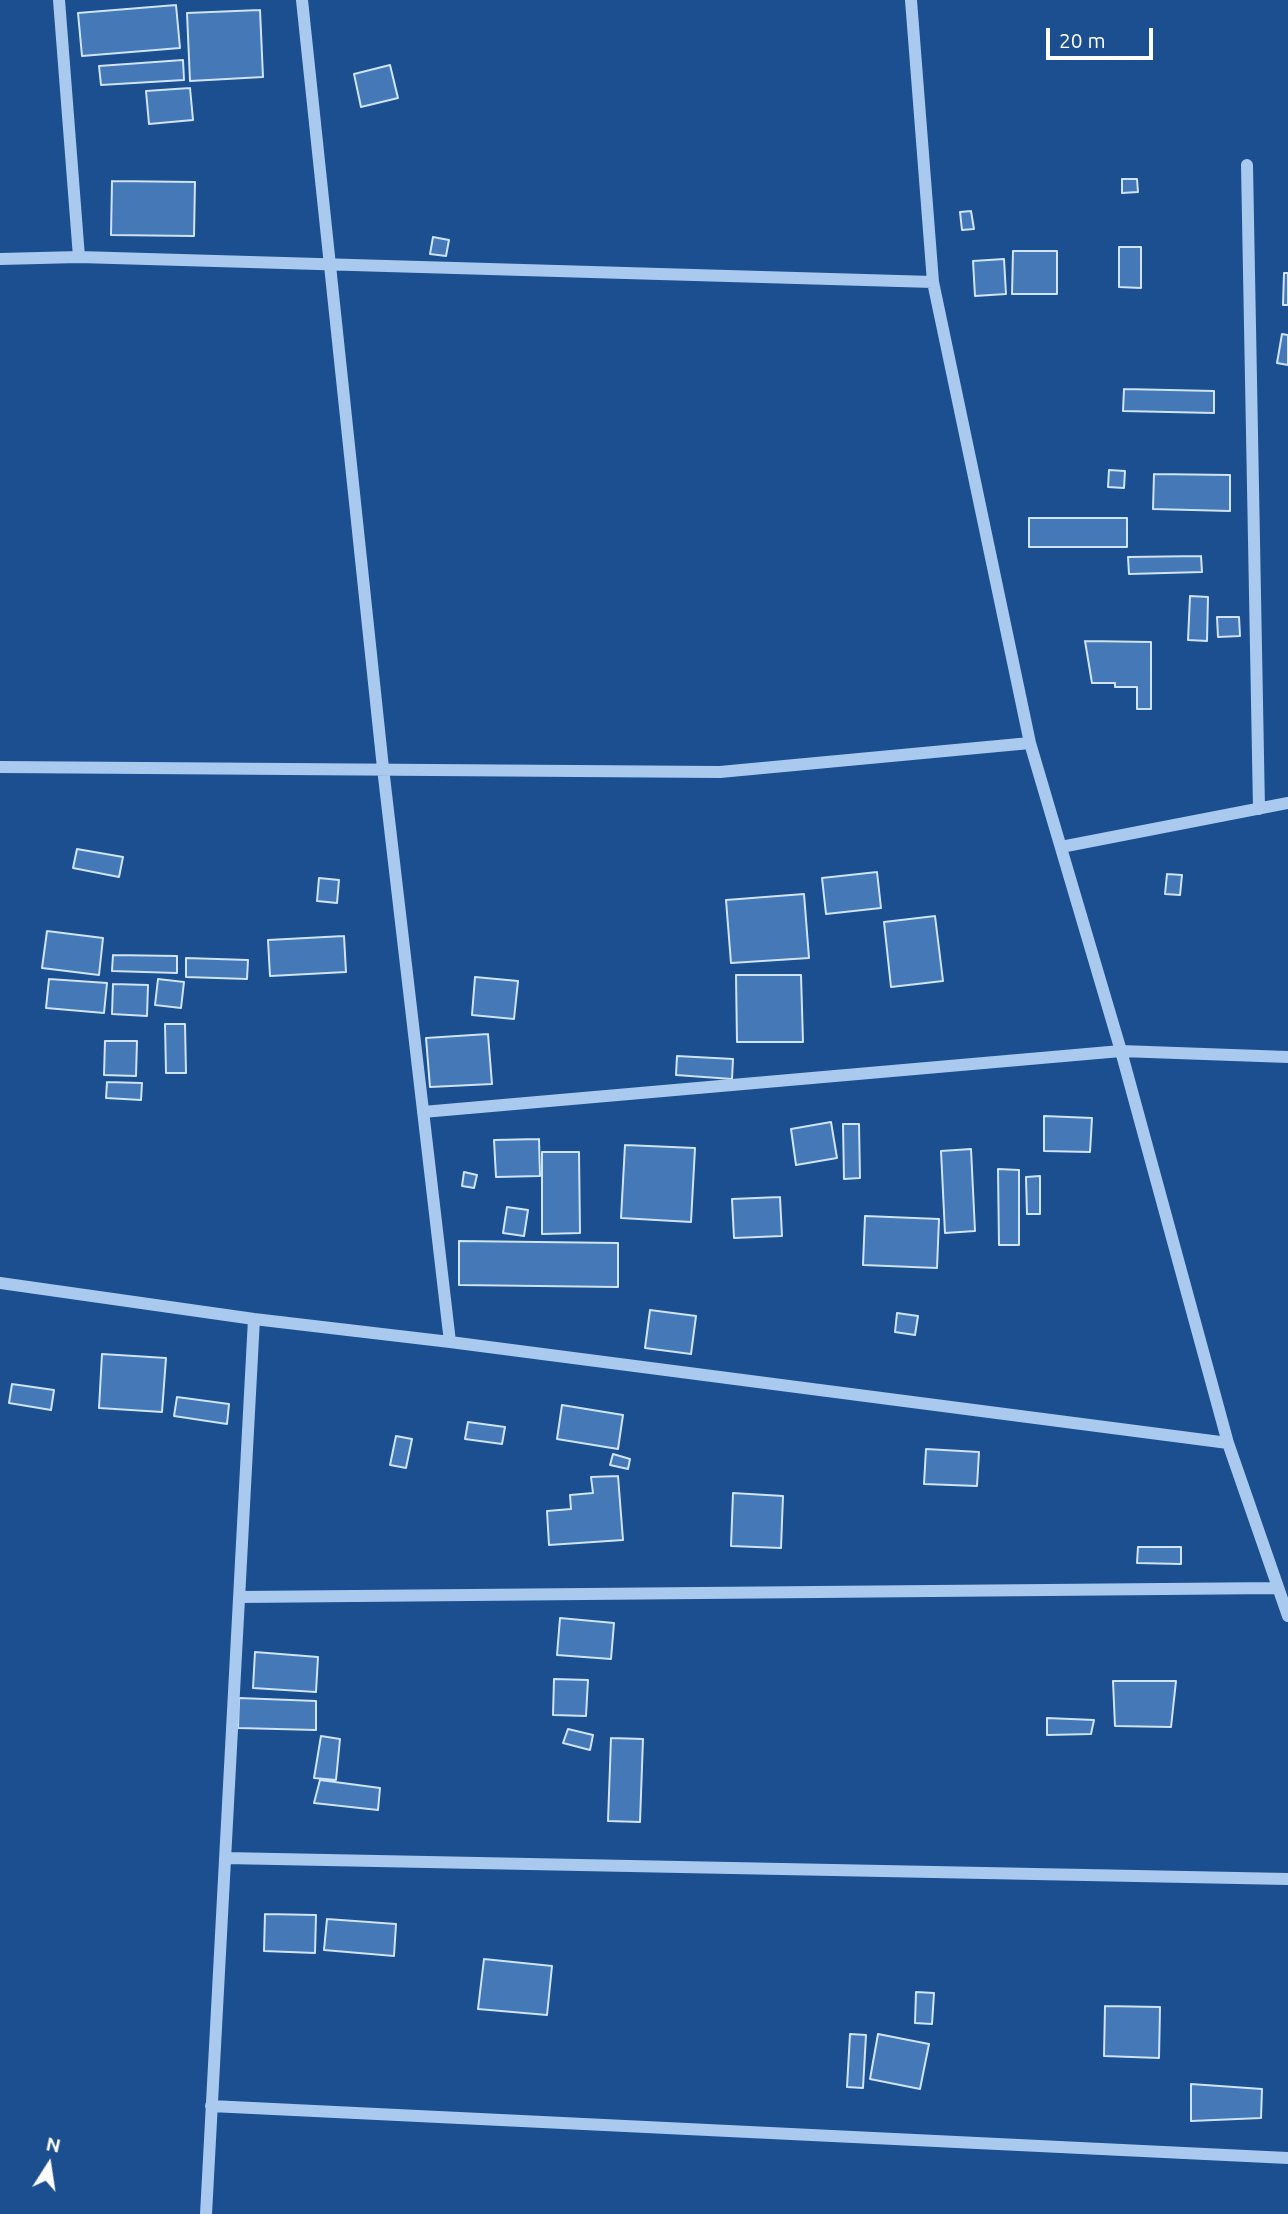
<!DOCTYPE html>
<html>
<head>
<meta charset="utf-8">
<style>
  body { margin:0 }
  #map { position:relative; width:1288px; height:2214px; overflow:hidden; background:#1b4f8f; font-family:Ubuntu,sans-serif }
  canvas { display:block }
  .north { position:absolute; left:14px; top:2130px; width:70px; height:70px; -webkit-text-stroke:5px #1b4f8f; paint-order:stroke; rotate:12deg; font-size:19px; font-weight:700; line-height:28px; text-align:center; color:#fff }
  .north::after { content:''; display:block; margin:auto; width:24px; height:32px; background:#fff; clip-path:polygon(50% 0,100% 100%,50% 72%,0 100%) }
  .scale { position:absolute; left:1046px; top:28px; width:107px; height:32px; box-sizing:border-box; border:4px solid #fff; border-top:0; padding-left:9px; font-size:21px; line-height:24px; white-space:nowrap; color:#fff; -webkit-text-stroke:5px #1b4f8f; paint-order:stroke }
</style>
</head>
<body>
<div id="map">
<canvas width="1288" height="2214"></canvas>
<div class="north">N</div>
<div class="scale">20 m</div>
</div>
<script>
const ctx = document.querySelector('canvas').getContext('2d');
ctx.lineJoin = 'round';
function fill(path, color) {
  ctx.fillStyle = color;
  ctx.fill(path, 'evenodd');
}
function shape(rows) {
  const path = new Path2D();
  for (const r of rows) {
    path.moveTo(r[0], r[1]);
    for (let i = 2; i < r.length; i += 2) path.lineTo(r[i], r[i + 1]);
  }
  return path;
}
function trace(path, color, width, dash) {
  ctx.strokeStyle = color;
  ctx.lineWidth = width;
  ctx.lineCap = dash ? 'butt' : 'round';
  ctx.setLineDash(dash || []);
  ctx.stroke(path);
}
const building = shape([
  [176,5,180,48,82,56,78,13,176,5],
  [260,10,263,77,190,81,187,13,260,10],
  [183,60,184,80,101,85,99,66,183,60],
  [390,65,398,98,361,107,354,74,390,65],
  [190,88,193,120,149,124,146,91,190,88],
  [1122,179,1137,179,1138,192,1122,193,1122,179],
  [112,181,195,182,194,236,111,235,112,181],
  [971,211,974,229,962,230,960,212,971,211],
  [433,237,449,240,446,256,430,254,433,237],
  [1119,247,1141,247,1141,288,1119,287,1119,247],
  [1013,251,1057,251,1057,294,1012,294,1013,251],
  [1004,259,1006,294,975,296,973,261,1004,259],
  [1284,273,1288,273,1288,305,1283,305,1284,273],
  [1282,334,1288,335,1288,365,1277,363,1282,334],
  [1124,389,1214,391,1214,413,1123,411,1124,389],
  [1109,470,1125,471,1124,488,1108,487,1109,470],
  [1154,474,1230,475,1230,511,1153,509,1154,474],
  [1029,518,1127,518,1127,547,1029,547,1029,518],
  [1201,556,1202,572,1129,574,1128,557,1201,556],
  [1190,596,1208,597,1207,641,1188,640,1190,596],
  [1217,617,1239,617,1240,636,1218,637,1217,617],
  [1085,641,1151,642,1151,709,1137,709,1137,687,1115,687,1115,683,1092,683,1085,641],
  [77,849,123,857,119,877,73,868,77,849],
  [877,872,881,908,826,914,822,878,877,872],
  [1167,874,1182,875,1180,895,1165,894,1167,874],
  [319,878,339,880,337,903,317,901,319,878],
  [804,894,809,958,731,963,726,900,804,894],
  [935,916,943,981,891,987,884,922,935,916],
  [47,931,103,938,99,975,42,968,47,931],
  [344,936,346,972,270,976,268,940,344,936],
  [113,955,177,956,177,973,112,971,113,955],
  [186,958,248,960,247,979,186,977,186,958],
  [736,975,801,975,803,1042,737,1042,736,975],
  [475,977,518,981,514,1019,472,1015,475,977],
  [49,979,107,983,104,1013,46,1008,49,979],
  [158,979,184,982,181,1008,155,1005,158,979],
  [113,984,148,985,147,1016,112,1014,113,984],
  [165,1024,185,1024,186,1073,166,1073,165,1024],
  [488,1034,492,1084,430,1087,426,1038,488,1034],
  [105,1041,137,1041,136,1076,104,1075,105,1041],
  [677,1056,733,1059,732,1079,676,1075,677,1056],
  [107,1082,142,1083,141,1100,106,1098,107,1082],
  [1044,1116,1092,1118,1090,1152,1044,1151,1044,1116],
  [831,1122,837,1158,796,1165,791,1129,831,1122],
  [843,1124,859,1124,860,1178,844,1179,843,1124],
  [539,1139,540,1176,496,1177,494,1140,539,1139],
  [625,1145,695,1148,691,1222,621,1218,625,1145],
  [971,1149,975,1231,945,1233,941,1151,971,1149],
  [542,1152,579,1152,580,1233,542,1234,542,1152],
  [998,1169,1019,1170,1019,1245,999,1245,998,1169],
  [464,1172,477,1175,474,1188,462,1186,464,1172],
  [1040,1176,1040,1214,1027,1214,1026,1177,1040,1176],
  [780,1197,782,1236,734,1238,732,1199,780,1197],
  [507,1207,528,1210,524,1236,503,1233,507,1207],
  [865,1216,939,1219,937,1268,863,1265,865,1216],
  [459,1241,618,1243,618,1287,459,1285,459,1241],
  [650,1310,696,1316,691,1354,645,1348,650,1310],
  [897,1313,918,1316,915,1335,895,1332,897,1313],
  [102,1354,166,1358,162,1412,99,1408,102,1354],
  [12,1384,54,1390,51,1410,9,1403,12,1384],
  [177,1397,229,1404,227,1424,174,1416,177,1397],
  [562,1405,623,1415,618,1449,557,1439,562,1405],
  [468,1422,505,1427,502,1444,465,1439,468,1422],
  [396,1436,412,1439,406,1468,390,1465,396,1436],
  [926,1449,979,1452,977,1486,924,1484,926,1449],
  [613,1454,630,1459,628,1469,610,1465,613,1454],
  [618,1476,623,1540,549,1545,547,1511,571,1509,570,1495,593,1493,591,1477,618,1476],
  [733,1493,783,1496,781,1548,731,1546,733,1493],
  [1138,1547,1181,1547,1181,1564,1137,1563,1138,1547],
  [560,1618,614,1623,611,1659,557,1655,560,1618],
  [255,1652,318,1657,316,1692,253,1688,255,1652],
  [554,1679,588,1680,586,1716,553,1715,554,1679],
  [1113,1681,1176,1681,1171,1727,1115,1726,1113,1681],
  [239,1698,316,1701,316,1730,238,1728,239,1698],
  [1047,1718,1094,1720,1091,1734,1047,1735,1047,1718],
  [568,1729,593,1735,590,1750,563,1743,568,1729],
  [321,1736,340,1739,336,1780,314,1778,321,1736],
  [611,1738,643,1739,640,1822,608,1821,611,1738],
  [320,1780,380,1788,378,1810,314,1803,320,1780],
  [265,1914,316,1915,315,1953,264,1951,265,1914],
  [327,1919,396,1924,394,1956,324,1950,327,1919],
  [484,1959,552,1966,547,2015,478,2009,484,1959],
  [916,1992,934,1993,932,2024,915,2023,916,1992],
  [1105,2006,1160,2007,1159,2058,1104,2056,1105,2006],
  [850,2034,866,2035,863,2088,847,2087,850,2034],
  [878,2034,929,2044,920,2089,870,2079,878,2034],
  [1191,2084,1262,2089,1261,2118,1191,2121,1191,2084]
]);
fill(building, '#4478b7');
trace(building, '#cfe3fa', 2);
trace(shape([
  [59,0,79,257],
  [302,0,383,768,450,1342],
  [911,0,933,282,1030,743,1121,1051,1228,1443,1288,1616],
  [1247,165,1259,809],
  [0,259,79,257,933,282],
  [0,767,720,772,1030,743],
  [1061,847,1288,803],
  [423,1112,1121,1051,1288,1057],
  [0,1283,254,1319,450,1342,1228,1443],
  [239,1597,1278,1588],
  [225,1858,1288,1879],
  [211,2106,1288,2158],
  [206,2214,254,1319]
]), '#a9c9ee', 12);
</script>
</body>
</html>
